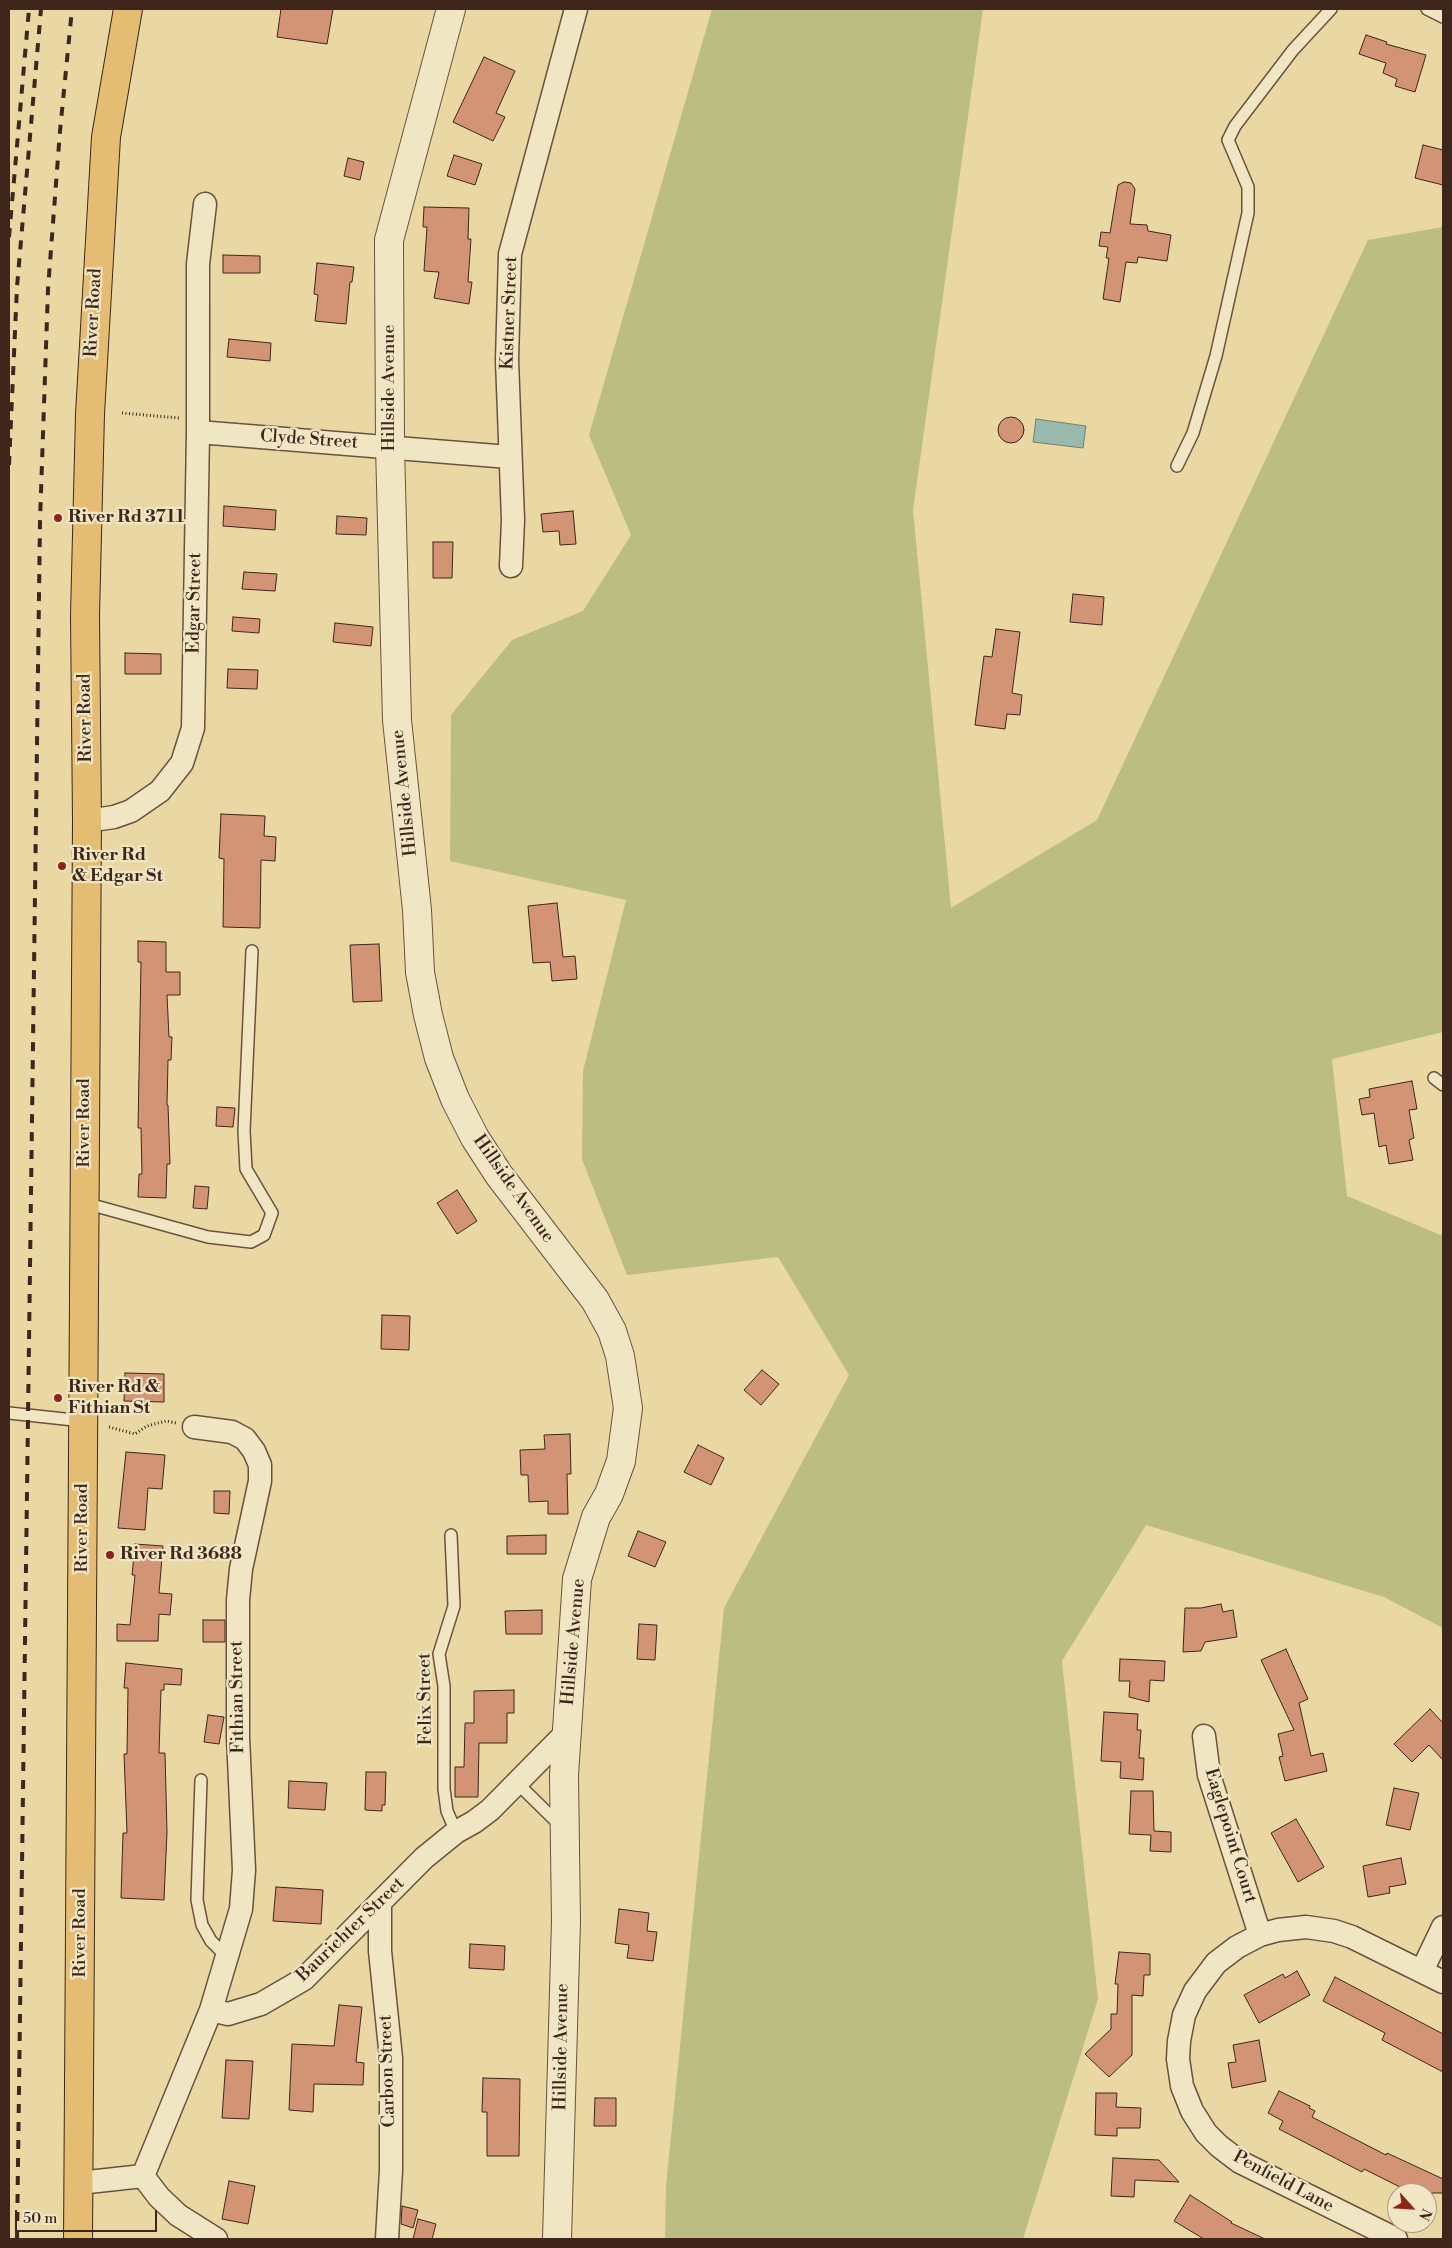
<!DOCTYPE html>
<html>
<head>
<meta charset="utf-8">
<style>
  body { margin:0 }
  #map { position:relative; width:1452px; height:2248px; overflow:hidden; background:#e9d8a4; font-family:"Libre Bodoni",serif }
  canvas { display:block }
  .frame { position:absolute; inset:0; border:10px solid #3f261d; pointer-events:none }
  .north { position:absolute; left:1387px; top:2183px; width:50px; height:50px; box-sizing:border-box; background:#f1e6c4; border:1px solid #aa9981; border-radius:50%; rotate:116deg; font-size:14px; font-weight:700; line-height:20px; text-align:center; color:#3f261d }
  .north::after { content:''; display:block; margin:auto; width:18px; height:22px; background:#8f2418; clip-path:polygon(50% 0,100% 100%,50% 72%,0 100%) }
  .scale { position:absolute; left:15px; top:2210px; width:142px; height:22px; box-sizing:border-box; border:2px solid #3f261d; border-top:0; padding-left:6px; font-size:15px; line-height:18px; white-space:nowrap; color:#3f261d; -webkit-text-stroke:4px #f1e6c4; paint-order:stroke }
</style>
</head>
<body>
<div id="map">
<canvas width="1452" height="2248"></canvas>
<div class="frame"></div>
<div class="north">N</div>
<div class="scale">50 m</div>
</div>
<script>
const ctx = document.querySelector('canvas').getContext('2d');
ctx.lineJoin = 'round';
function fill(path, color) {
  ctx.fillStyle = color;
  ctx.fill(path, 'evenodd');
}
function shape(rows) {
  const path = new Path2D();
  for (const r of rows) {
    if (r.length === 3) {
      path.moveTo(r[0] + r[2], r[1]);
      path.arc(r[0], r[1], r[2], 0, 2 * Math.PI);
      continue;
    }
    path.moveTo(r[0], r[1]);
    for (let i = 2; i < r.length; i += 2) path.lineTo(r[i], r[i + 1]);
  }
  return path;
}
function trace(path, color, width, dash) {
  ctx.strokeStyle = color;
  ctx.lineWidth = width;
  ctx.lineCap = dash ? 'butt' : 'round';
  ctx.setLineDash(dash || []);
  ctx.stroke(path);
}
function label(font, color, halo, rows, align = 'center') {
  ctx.font = font + ' "Libre Bodoni",serif';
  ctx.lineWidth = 4.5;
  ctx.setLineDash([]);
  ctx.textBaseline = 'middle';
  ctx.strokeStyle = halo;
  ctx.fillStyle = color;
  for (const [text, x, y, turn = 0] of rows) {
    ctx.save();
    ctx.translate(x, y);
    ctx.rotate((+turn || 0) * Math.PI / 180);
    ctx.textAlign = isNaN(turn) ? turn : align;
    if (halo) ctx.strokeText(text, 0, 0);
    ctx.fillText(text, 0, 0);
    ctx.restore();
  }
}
fill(shape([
  [712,9,983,9,913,510,951,908,1097,820,1368,240,1443,227,1443,1032,1332,1059,1347,1196,1443,1236,1443,1628,1384,1597,1146,1525,1062,1661,1098,1999,1023,2239,665,2239,666,2186,724,1608,849,1375,778,1257,627,1275,582,1159,583,1071,626,900,450,861,451,715,512,640,583,611,631,535,589,435]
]), '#bbbd82');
const water = shape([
  [1036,419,1086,426,1083,448,1033,442,1036,419]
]);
fill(water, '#99b9ad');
trace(water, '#757e73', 1);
const building = shape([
  [281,9,333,9,327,44,277,37,281,9],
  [1366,35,1387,42,1386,44,1426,55,1415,92,1395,86,1397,79,1383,73,1386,63,1359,54,1366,35],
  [484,57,515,71,496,113,505,117,493,141,453,122,484,57],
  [1423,145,1443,150,1443,185,1415,178,1423,145],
  [454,155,482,164,475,185,447,176,454,155],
  [348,158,364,162,360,180,344,176,348,158],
  [1124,182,1131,183,1135,189,1130,224,1147,225,1148,231,1171,235,1167,261,1138,257,1137,263,1126,262,1120,302,1103,299,1109,258,1106,258,1108,247,1099,246,1101,232,1110,233,1118,185,1124,182],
  [424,207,469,208,468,239,471,239,468,282,472,282,469,304,434,298,439,272,424,271,427,227,423,227,424,207],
  [223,255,260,256,260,273,223,273,223,255],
  [317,263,354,267,352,282,350,282,346,324,315,321,318,295,314,294,317,263],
  [229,339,271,343,270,361,227,357,229,339],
  [1011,430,13],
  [224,506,276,510,275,530,223,526,224,506],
  [573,511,576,544,560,545,559,531,543,532,541,514,573,511],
  [337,516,367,518,366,535,336,534,337,516],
  [433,542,453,542,452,578,433,578,433,542],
  [244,572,277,574,275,591,242,589,244,572],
  [1073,594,1104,597,1102,625,1070,622,1073,594],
  [233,617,260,619,259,633,232,631,233,617],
  [335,623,373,627,371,646,333,642,335,623],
  [996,629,1020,632,1012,693,1022,695,1020,715,1007,714,1005,729,975,725,984,656,992,657,996,629],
  [125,653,161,654,161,674,125,674,125,653],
  [228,669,258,670,257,689,227,688,228,669],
  [221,814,265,816,264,836,276,837,275,861,261,860,260,928,223,927,224,859,219,858,221,814],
  [557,903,563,957,575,956,577,979,552,981,550,962,533,963,528,906,557,903],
  [138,941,166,942,166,972,180,972,180,995,167,995,169,1037,172,1037,171,1060,168,1060,167,1105,168,1105,170,1164,167,1164,166,1198,138,1197,139,1174,142,1174,141,1128,138,1128,141,962,138,962,138,941],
  [379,944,382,1001,353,1002,350,945,379,944],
  [1412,1081,1417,1109,1409,1110,1414,1138,1409,1140,1413,1160,1389,1164,1386,1145,1379,1147,1374,1113,1362,1115,1359,1099,1370,1097,1369,1089,1412,1081],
  [217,1107,235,1108,233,1127,216,1126,217,1107],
  [195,1186,209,1187,207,1209,193,1208,195,1186],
  [457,1190,477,1221,457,1234,437,1203,457,1190],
  [382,1315,410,1316,409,1350,381,1349,382,1315],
  [762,1370,779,1384,761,1405,744,1390,762,1370],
  [125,1373,164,1374,164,1402,124,1401,125,1373],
  [570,1434,571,1474,567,1474,568,1514,548,1514,548,1501,529,1502,528,1475,521,1475,520,1450,545,1449,544,1435,570,1434],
  [698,1445,724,1458,711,1485,684,1472,698,1445],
  [126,1452,165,1455,162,1489,148,1488,145,1530,118,1528,126,1452],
  [214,1491,230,1491,229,1514,214,1513,214,1491],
  [638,1531,666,1542,655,1567,628,1556,638,1531],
  [546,1535,546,1554,507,1554,507,1536,546,1535],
  [135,1544,163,1546,159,1593,172,1594,170,1615,159,1614,158,1641,117,1641,117,1624,130,1625,135,1575,132,1575,135,1544],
  [1221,1604,1223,1612,1233,1610,1237,1637,1205,1642,1201,1651,1183,1652,1185,1608,1201,1608,1221,1604],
  [542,1610,542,1634,506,1634,505,1611,542,1610],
  [203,1620,225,1620,225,1642,203,1642,203,1620],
  [639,1624,657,1625,655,1660,637,1659,639,1624],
  [1286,1649,1308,1699,1299,1703,1311,1756,1323,1753,1327,1771,1285,1781,1279,1757,1283,1756,1278,1734,1294,1730,1261,1660,1286,1649],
  [1120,1659,1165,1661,1164,1681,1150,1680,1149,1702,1129,1697,1130,1681,1119,1681,1120,1659],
  [126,1663,182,1669,181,1685,164,1684,164,1690,161,1690,159,1753,165,1753,167,1832,164,1900,121,1898,123,1833,127,1833,124,1754,127,1754,128,1688,124,1688,126,1663],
  [514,1690,514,1713,507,1713,507,1743,479,1743,478,1797,455,1797,455,1767,464,1767,465,1723,474,1723,474,1691,514,1690],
  [1430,1709,1443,1723,1443,1760,1429,1745,1412,1762,1394,1744,1430,1709],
  [1104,1712,1138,1714,1137,1730,1141,1730,1139,1758,1144,1758,1143,1780,1120,1778,1121,1762,1101,1761,1104,1712],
  [208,1715,224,1717,219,1744,204,1742,208,1715],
  [366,1772,386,1772,385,1805,382,1805,382,1811,365,1810,366,1772],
  [289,1781,327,1783,325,1810,288,1808,289,1781],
  [1394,1788,1419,1793,1410,1830,1386,1825,1394,1788],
  [1131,1791,1153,1791,1154,1831,1171,1832,1171,1852,1150,1851,1151,1835,1129,1834,1131,1791],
  [1296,1819,1324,1867,1298,1882,1271,1833,1296,1819],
  [1401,1858,1406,1884,1389,1887,1390,1893,1368,1897,1363,1866,1401,1858],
  [276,1887,323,1890,321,1924,273,1921,276,1887],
  [619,1909,649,1913,647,1931,657,1932,653,1961,627,1958,629,1945,615,1943,619,1909],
  [470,1944,505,1946,504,1970,469,1968,470,1944],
  [1119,1952,1150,1954,1150,1975,1144,1975,1143,1996,1132,1995,1132,2055,1109,2077,1085,2054,1111,2029,1111,2014,1117,2014,1118,1984,1115,1984,1119,1952],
  [1297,1971,1310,1995,1259,2023,1244,1995,1283,1974,1285,1978,1297,1971],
  [1335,1977,1443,2034,1443,2072,1382,2040,1385,2033,1323,2001,1335,1977],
  [339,2005,362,2007,356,2062,364,2063,363,2085,314,2084,313,2112,289,2110,292,2044,334,2046,339,2005],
  [1259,2040,1266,2081,1232,2088,1228,2063,1236,2062,1233,2045,1259,2040],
  [226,2060,253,2061,249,2119,222,2118,226,2060],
  [483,2078,520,2079,519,2156,487,2156,487,2112,482,2112,483,2078],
  [1279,2091,1310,2106,1309,2108,1315,2111,1312,2117,1386,2155,1387,2153,1443,2179,1443,2193,1412,2193,1364,2169,1362,2172,1279,2129,1283,2121,1268,2113,1279,2091],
  [1096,2093,1117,2093,1116,2107,1141,2108,1140,2128,1117,2128,1117,2136,1095,2135,1096,2093],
  [595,2098,616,2098,616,2126,594,2126,595,2098],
  [1113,2158,1159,2160,1179,2182,1135,2180,1134,2197,1111,2196,1113,2158],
  [229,2181,255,2186,248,2224,222,2219,229,2181],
  [1190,2195,1232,2222,1231,2223,1265,2239,1204,2239,1174,2221,1190,2195],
  [402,2206,418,2210,413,2228,401,2224,402,2206],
  [418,2219,436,2224,432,2239,413,2239,418,2219]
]);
fill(building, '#d39375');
trace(building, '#3f261d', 1);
const service = shape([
  [1427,9,1443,17],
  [1177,466,1193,433,1216,356,1248,213,1248,187,1228,140,1235,126,1293,50,1331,9],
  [1434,1078,1443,1085],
  [85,1203,208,1237,251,1242,264,1235,272,1213,246,1169,244,1131,252,951],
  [9,1413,83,1421],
  [451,1535,454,1606,439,1654,444,1686,444,1789,447,1811,456,1832],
  [201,1780,197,1900,202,1925,211,1941,227,1957],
  [516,1782,561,1826]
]);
const minor = shape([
  [198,432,509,457],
  [511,566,513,520,507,360,510,254,576,9],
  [87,821,114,817,131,811,160,791,182,763,193,728,198,432,198,264,205,204],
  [1204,1736,1209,1775,1260,1935],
  [380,1902,380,1951,391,2058,391,2170,387,2239],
  [1422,1971,1443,1927],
  [211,2010,228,2014,261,2004,304,1979,424,1858,456,1832,474,1822,490,1810,567,1732],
  [143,2176,159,2197,178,2215,216,2239],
  [79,2183,143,2176,211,2010,241,1909,244,1870,238,1737,238,1600,241,1569,260,1481,260,1465,254,1451,245,1439,232,1432,194,1427],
  [1396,2239,1240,2162,1219,2146,1206,2133,1192,2111,1182,2086,1178,2059,1179,2041,1184,2015,1195,1991,1216,1963,1237,1947,1260,1935,1278,1930,1306,1927,1334,1931,1352,1937,1443,1982]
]);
const tertiary = shape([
  [451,9,389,240,390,446,397,720,417,910,420,972,428,1015,439,1058,455,1099,475,1138,499,1175,595,1300,612,1331,620,1356,628,1408,621,1461,609,1494,596,1517,577,1579,564,1775,566,1921,557,2239]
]);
const primary = shape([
  [78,2239,87,821,85,615,90,414,106,137,128,9]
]);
trace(service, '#6a523f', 14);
trace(minor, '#6a523f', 25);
trace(tertiary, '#6a523f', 30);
trace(primary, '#3f261d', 30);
trace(shape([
  [122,413,179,418],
  [109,1427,135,1434,147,1426,166,1421,176,1423]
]), '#3f261d', 3, [1, 2.5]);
trace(service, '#f1e6c4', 11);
trace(minor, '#f1e6c4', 22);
trace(tertiary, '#f1e6c4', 28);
trace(primary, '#e4bc72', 28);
trace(shape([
  [9,237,29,9],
  [9,465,17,287,41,9],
  [17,2239,40,521,48,289,60,131,72,9]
]), '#3f261d', 4, [9, 9]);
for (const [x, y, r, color] of [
  [58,518,5,"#8f2418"],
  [62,866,5,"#8f2418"],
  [58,1398,5,"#8f2418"],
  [110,1555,5,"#8f2418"]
]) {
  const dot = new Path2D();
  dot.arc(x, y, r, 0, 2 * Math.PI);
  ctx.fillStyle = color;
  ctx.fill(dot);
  trace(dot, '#f1e6c4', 2);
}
label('18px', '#3f261d', '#f1e6c4', [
  ["River Road",94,313,-87],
  ["Kistner Street",510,313,-88],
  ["Hillside Avenue",390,388,-90],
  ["Clyde Street",309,440,4],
  ["Edgar Street",195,603,-89],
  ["River Road",86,718,-91],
  ["Hillside Avenue",405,793,-96],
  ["River Road",85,1123,-90],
  ["Hillside Avenue",513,1189,55],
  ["River Road",83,1528,-90],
  ["Hillside Avenue",574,1642,-85],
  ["Fithian Street",238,1697,-91],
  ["Felix Street",426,1699,-91],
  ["Eaglepoint Court",1230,1836,73],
  ["Baurichter Street",351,1930,-44],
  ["River Road",81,1933,-90],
  ["Hillside Avenue",562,2047,-89],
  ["Carbon Street",388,2071,-92],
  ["Penfield Lane",1283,2182,28]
]);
label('bold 18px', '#3f261d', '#f1e6c4', [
  ["River Rd 3711",68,518],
  ["River Rd",72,856],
  ["& Edgar St",72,877],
  ["River Rd &",68,1388],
  ["Fithian St",68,1409],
  ["River Rd 3688",120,1555]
], 'left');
</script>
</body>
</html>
